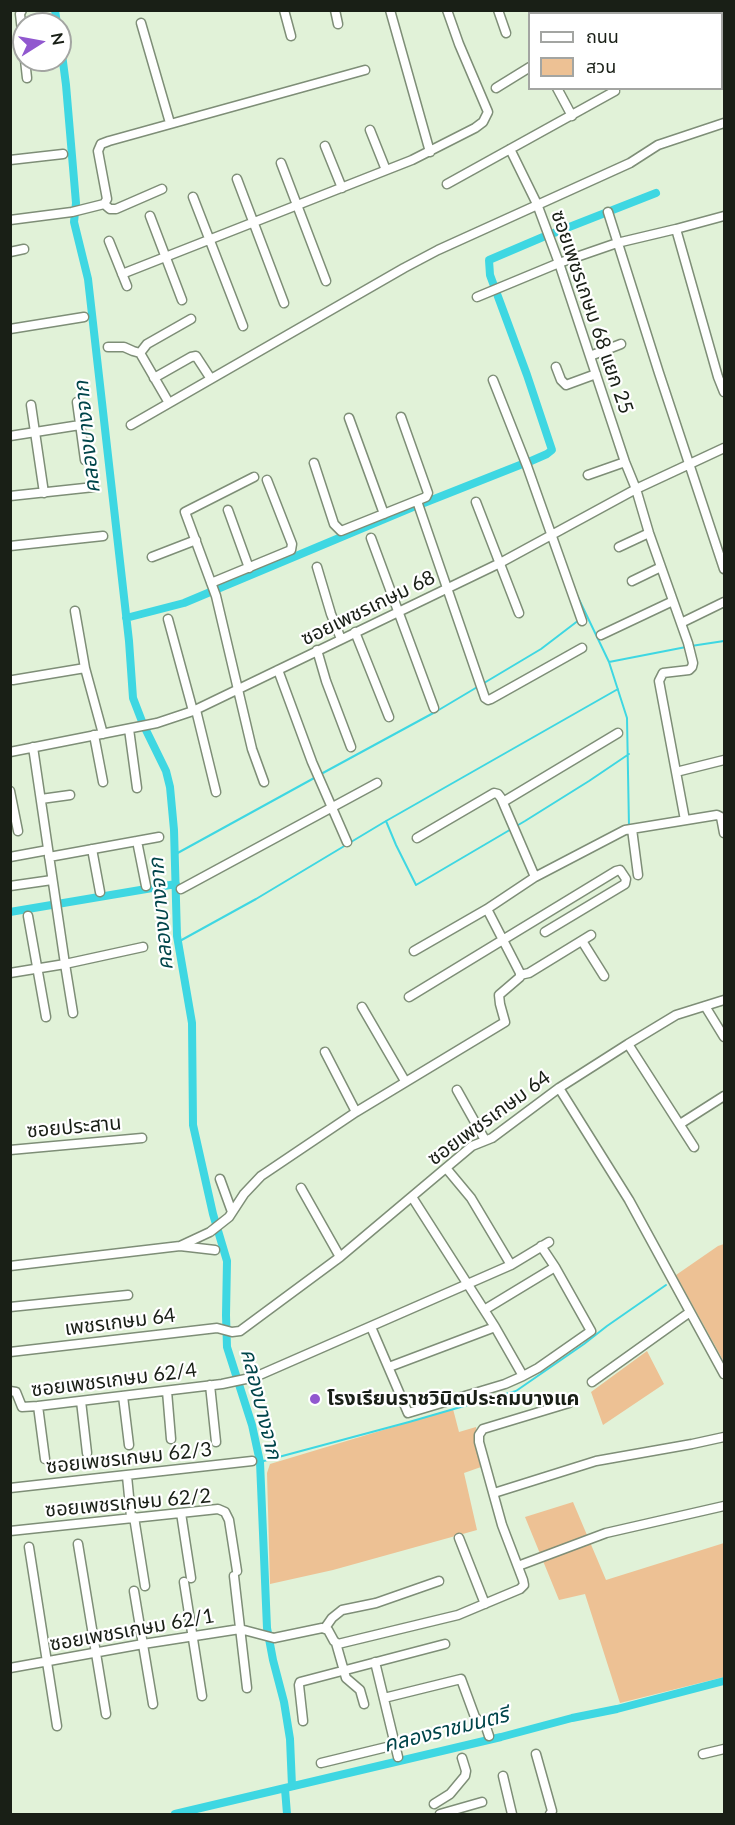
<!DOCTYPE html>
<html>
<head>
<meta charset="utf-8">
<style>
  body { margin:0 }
  #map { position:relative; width:735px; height:1825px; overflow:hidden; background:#e1f2d8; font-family:Lato,"Noto Sans Thai",sans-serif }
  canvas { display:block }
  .frame { position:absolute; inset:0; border:12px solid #191f16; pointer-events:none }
  .legend { position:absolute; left:528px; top:12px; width:195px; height:78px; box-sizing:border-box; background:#fff; border:2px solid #a3a5a2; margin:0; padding:8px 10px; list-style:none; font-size:18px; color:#191f16 }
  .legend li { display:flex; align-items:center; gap:12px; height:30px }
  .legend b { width:30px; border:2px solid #a3a5a2 }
  .north { position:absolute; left:12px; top:12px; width:60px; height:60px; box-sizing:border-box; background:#fff; border:2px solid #a3a5a2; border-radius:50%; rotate:79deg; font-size:16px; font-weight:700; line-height:24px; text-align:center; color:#191f16 }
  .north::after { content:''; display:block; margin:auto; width:21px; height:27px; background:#9158cf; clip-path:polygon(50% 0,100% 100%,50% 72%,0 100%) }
</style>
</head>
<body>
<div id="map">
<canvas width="735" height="1825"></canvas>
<div class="frame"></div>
<ul class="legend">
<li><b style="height:8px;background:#fff"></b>ถนน</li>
<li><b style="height:16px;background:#edc194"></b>สวน</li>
</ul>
<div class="north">N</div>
</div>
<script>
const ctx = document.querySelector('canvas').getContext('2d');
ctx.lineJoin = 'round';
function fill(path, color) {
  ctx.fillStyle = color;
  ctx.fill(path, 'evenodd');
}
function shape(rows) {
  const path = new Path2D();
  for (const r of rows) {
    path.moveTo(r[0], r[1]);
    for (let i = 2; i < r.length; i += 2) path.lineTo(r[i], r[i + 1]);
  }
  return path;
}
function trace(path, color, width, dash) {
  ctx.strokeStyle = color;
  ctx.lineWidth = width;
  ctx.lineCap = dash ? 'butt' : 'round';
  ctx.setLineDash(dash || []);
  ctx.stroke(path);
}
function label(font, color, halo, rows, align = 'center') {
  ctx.font = font + ' Lato,"Noto Sans Thai",sans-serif';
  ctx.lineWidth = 4.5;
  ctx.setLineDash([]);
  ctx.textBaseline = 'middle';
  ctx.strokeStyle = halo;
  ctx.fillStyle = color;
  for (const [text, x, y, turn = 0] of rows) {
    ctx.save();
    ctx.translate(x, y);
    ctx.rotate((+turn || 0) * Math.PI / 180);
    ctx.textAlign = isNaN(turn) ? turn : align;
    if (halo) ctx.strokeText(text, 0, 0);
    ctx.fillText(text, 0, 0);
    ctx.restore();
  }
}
fill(shape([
  [724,1244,724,1362,676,1275,718,1246],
  [647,1351,664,1384,603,1425,591,1392],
  [453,1409,459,1432,476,1427,481,1467,464,1473,477,1530,333,1570,270,1584,267,1473,270,1464],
  [573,1502,606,1580,724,1543,724,1677,620,1703,585,1594,559,1600,525,1517]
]), '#edc194');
trace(shape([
  [575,591,609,662,627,718,629,827],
  [691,646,724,641],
  [609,662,686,647],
  [484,683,541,649,579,620],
  [321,774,437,711,479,686],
  [386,821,396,845,416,885,525,821,589,781,629,754],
  [174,855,316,777],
  [178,942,256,899,386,821,618,689],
  [260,1462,409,1422,516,1391,584,1344,607,1326,666,1285]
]), '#3ed7e2', 2);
trace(shape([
  [55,10,57,24],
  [60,39,66,85,76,203,74,222,88,279,129,641,133,698,143,724,166,771,170,787,174,830,177,936,192,1023,193,1125,213,1214,227,1261,226,1315,227,1347,252,1425,260,1462,267,1628,273,1660,284,1702,290,1739,292,1786],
  [554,233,656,193],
  [531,461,547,454,552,450,527,375,490,275,489,260,543,237],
  [424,503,520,465],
  [126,618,184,603,413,507],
  [10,912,176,884],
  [285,1789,287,1814],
  [175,1814,501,1737,572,1718,617,1709,724,1681]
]), '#3ed7e2', 8);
const minor = shape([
  [22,10,20,14,24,49],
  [284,10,291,36],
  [335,10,338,24],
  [390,10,430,152],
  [498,10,506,33],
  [644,14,652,10],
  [141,23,170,123],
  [25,60,27,78],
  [496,88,530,67],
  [557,88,572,116],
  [370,130,386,170],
  [325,146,342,188],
  [510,149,537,204,559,263,625,462,636,489,649,533,688,643,693,663,692,667,689,670,663,673,659,681,685,820],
  [10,160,63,154],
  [281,163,326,281],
  [237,179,284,303],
  [447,184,615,91],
  [193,197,243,326],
  [104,204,110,209,116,209,162,189],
  [608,212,659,373,724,569],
  [150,216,182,300],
  [10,220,72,212,104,204,107,199,98,151,101,144,109,141,365,70],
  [676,229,724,216],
  [109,241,127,286],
  [10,252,24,249],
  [122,274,412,160,475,128,483,122,488,112,459,44,447,10],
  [477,297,559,263,617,243,676,229,718,377,724,392],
  [10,329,84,317],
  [108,347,124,347,133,351,140,353],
  [590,356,621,344],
  [556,367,561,380,566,385,596,374],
  [154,378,191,357,196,356,211,379],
  [493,380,527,466,582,621],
  [77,402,85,460],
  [169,403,140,353,147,344,191,319],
  [31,405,44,493],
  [349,418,384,514],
  [131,425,404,268,438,250,630,163,658,145,724,123],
  [10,436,80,425],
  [314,463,334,524,341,531,426,497,428,493,401,417],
  [588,475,625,462],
  [254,477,185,512,216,596,252,749,264,782],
  [10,496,94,487],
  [417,501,485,698,488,700,491,699,582,648],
  [476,502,519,613],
  [228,510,249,568],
  [371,538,434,708],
  [10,546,103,536],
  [619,547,649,533],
  [152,557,196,540],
  [317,567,331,614,341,639],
  [632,581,661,567],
  [211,583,291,550,292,544,267,480],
  [75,611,85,668],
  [168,619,193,711],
  [681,623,724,602],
  [355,632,389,717],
  [601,635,673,601],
  [317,650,326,681,351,747],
  [278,670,312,762,347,842],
  [13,680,85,668,103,734],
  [196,710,216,792],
  [129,729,137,788],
  [94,735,103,782],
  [33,747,65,964,143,947],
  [10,752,157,723,193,711,500,563,636,489,724,448],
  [676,772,724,760],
  [10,791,18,831],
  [41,799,70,795],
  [503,802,618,733],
  [632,829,638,875],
  [417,838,494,793,498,794,501,798,535,877],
  [137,841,146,886],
  [92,849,100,892],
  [10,857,48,850],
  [49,857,159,837],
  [10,886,52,880],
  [181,889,377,783],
  [28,916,46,1017],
  [582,941,604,976],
  [414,951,487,909,535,877,625,830,717,815,721,817,724,833],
  [10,973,65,964,73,1013],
  [520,975,529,973,591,935],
  [409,997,616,871,620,870,626,879,625,884,545,932],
  [705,1006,724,1037],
  [362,1007,405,1081],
  [628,1044,694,1147],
  [325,1052,356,1112],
  [559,1088,629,1200,724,1374],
  [457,1090,485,1140],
  [680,1124,724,1096],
  [10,1150,142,1138],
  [446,1168,471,1198,511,1265],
  [220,1179,232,1212],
  [301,1188,340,1257],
  [412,1197,495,1327,523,1376],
  [180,1246,210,1232,229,1217,244,1194,261,1176,356,1112,505,1022,500,1004,499,995,520,977,520,973,487,909],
  [10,1266,180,1246,215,1250],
  [10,1307,128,1295],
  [484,1310,555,1267],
  [371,1327,408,1413,505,1384,523,1376,538,1368,591,1331,555,1267,541,1246],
  [10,1352,217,1328,232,1332,240,1331,340,1257,472,1146,492,1138,559,1088,628,1044,676,1015,724,1000],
  [389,1367,495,1327],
  [592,1382,690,1312],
  [210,1385,216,1442],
  [10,1391,16,1392,22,1407,38,1406,222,1384,255,1377,511,1265,549,1242],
  [167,1391,171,1439],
  [123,1396,129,1445],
  [81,1401,87,1453],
  [38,1406,45,1459],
  [127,1476,131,1517],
  [10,1488,252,1461],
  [494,1493,596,1461,692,1444,724,1437],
  [181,1513,191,1578],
  [134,1517,145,1586],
  [10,1531,218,1509,225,1512,229,1520,237,1571],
  [459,1538,485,1604],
  [78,1544,106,1714],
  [29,1547,57,1726],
  [518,1566,606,1533,724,1506],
  [234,1576,247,1688],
  [184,1582,202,1696],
  [134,1591,153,1704],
  [325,1628,332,1618,342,1610,376,1603,439,1581],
  [336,1643,346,1678,360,1690,364,1704],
  [375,1662,398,1757],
  [10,1668,143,1644,240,1629,274,1638,322,1628,328,1630,334,1641,338,1644,458,1615,520,1589,524,1585,523,1580,502,1525,479,1442,479,1435,483,1429,569,1403],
  [384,1698,461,1679,475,1717,486,1727,489,1736],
  [303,1721,299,1685,300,1682,445,1644],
  [536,1754,552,1811,550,1814],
  [703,1754,724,1749],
  [321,1763,395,1745],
  [503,1776,512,1814],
  [434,1804,450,1794,465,1776,466,1771,462,1758],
  [440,1814,482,1802]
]);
trace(minor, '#7e8e77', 11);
trace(minor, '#fff', 8);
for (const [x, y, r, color] of [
  [315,1399,6,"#9158cf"]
]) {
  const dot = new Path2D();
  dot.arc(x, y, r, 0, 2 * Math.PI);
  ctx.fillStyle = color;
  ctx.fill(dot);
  trace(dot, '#fff', 2);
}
label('20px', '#191f16', '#fff', [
  ["ซอยเพชรเกษม 68 แยก 25",592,312,71],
  ["ซอยเพชรเกษม 68",368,608,-26],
  ["ซอยเพชรเกษม 64",489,1118,-36],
  ["ซอยประสาน",74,1127,-5],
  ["เพชรเกษม 64",120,1322,-7],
  ["ซอยเพชรเกษม 62/4",114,1380,-7],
  ["ซอยเพชรเกษม 62/3",129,1458,-6],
  ["ซอยเพชรเกษม 62/2",128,1503,-5],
  ["ซอยเพชรเกษม 62/1",132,1630,-10]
]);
label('bold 20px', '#191f16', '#fff', [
  ["โรงเรียนราชวินิตประถมบางแค",327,1399]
], 'left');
label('italic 21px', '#00454a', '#fff', [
  ["คลองบางจาก",87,437,-96],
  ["คลองบางจาก",161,914,-95],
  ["คลองบางจาก",261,1404,76],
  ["คลองราชมนตรี",446,1730,-14]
]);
</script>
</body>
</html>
